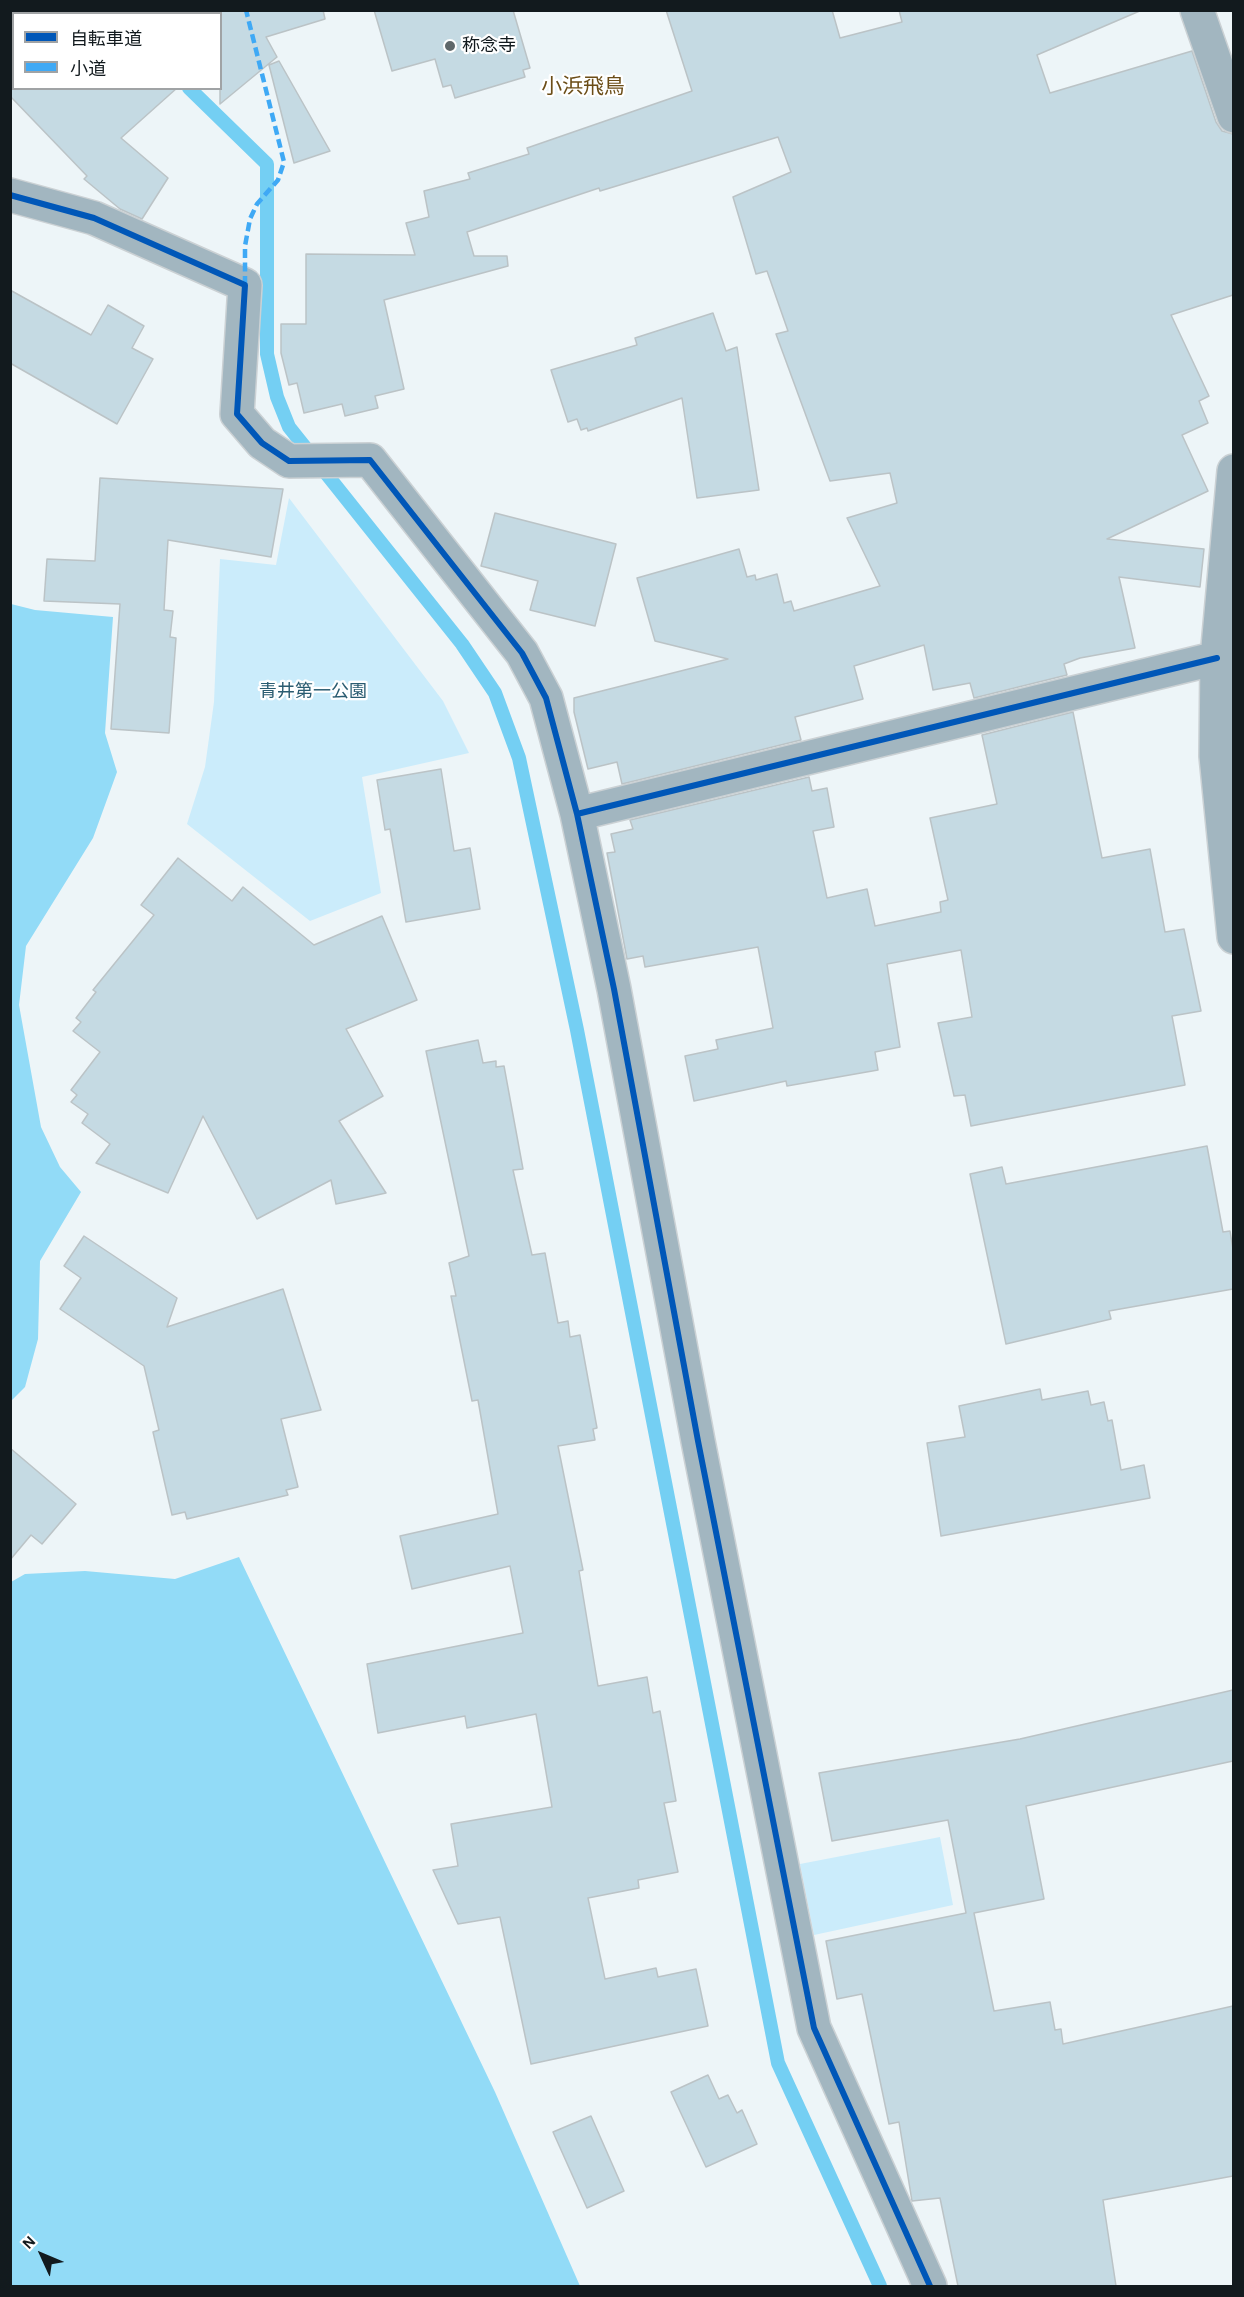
<!DOCTYPE html>
<html>
<head>
<meta charset="utf-8">
<style>
  body { margin:0 }
  #map { position:relative; width:1244px; height:2297px; overflow:hidden; background:#edf5f8; font-family:"Alegreya Sans","Noto Sans JP",sans-serif }
  canvas { display:block }
  .frame { position:absolute; inset:0; border:12px solid #121a1e; pointer-events:none }
  .legend { position:absolute; left:12px; top:12px; width:210px; height:78px; box-sizing:border-box; background:#fff; border:2px solid #a0a3a5; margin:0; padding:8px 10px; list-style:none; font-size:18px; color:#121a1e }
  .legend li { display:flex; align-items:center; gap:12px; height:30px }
  .legend b { width:30px; border:2px solid #a0a3a5 }
  .north { position:absolute; left:12px; top:2225px; width:60px; height:60px; -webkit-text-stroke:4px #fff; paint-order:stroke; rotate:314deg; font-size:16px; font-weight:700; line-height:24px; text-align:center; color:#121a1e }
  .north::after { content:''; display:block; margin:auto; width:21px; height:27px; background:#121a1e; clip-path:polygon(50% 0,100% 100%,50% 72%,0 100%) }
</style>
</head>
<body>
<div id="map">
<canvas width="1244" height="2297"></canvas>
<div class="frame"></div>
<ul class="legend">
<li><b style="height:8px;background:#0057b8"></b>自転車道</li>
<li><b style="height:8px;background:#3fa9f5"></b>小道</li>
</ul>
<div class="north">N</div>
</div>
<script>
const ctx = document.querySelector('canvas').getContext('2d');
ctx.lineJoin = 'round';
function fill(path, color) {
  ctx.fillStyle = color;
  ctx.fill(path, 'evenodd');
}
function shape(rows) {
  const path = new Path2D();
  for (const r of rows) {
    path.moveTo(r[0], r[1]);
    for (let i = 2; i < r.length; i += 2) path.lineTo(r[i], r[i + 1]);
  }
  return path;
}
function trace(path, color, width, dash) {
  ctx.strokeStyle = color;
  ctx.lineWidth = width;
  ctx.lineCap = dash ? 'butt' : 'round';
  ctx.setLineDash(dash || []);
  ctx.stroke(path);
}
function label(font, color, halo, rows, align = 'center') {
  ctx.font = font + ' "Alegreya Sans","Noto Sans JP",sans-serif';
  ctx.lineWidth = 4.5;
  ctx.setLineDash([]);
  ctx.textBaseline = 'middle';
  ctx.strokeStyle = halo;
  ctx.fillStyle = color;
  for (const [text, x, y, turn = 0] of rows) {
    ctx.save();
    ctx.translate(x, y);
    ctx.rotate((+turn || 0) * Math.PI / 180);
    ctx.textAlign = isNaN(turn) ? turn : align;
    if (halo) ctx.strokeText(text, 0, 0);
    ctx.fillText(text, 0, 0);
    ctx.restore();
  }
}
fill(shape([
  [289,498,443,701,469,753,362,777,381,893,310,921,187,824,205,767,214,702,220,559,276,565],
  [940,1837,953,1905,814,1935,800,1864]
]), '#cbecfb');
fill(shape([
  [11,604,35,610,113,617,105,733,117,772,93,838,26,946,19,1005,41,1127,60,1167,81,1192,40,1261,38,1339,25,1387,11,1401],
  [239,1557,495,2092,580,2286,11,2286,11,1582,25,1574,85,1571,175,1579]
]), '#92dbf7');
trace(shape([
  [134,10,135,14],
  [189,88,267,164,267,354,277,397,289,427,462,644,495,693,519,758,577,1030,778,2063,880,2286]
]), '#74cff3', 14);
const building = shape([
  [220,10,323,10,325,19,266,37,277,57,220,104,220,10],
  [374,10,513,10,530,68,523,70,525,77,455,98,451,85,443,87,435,59,392,71,374,10],
  [666,10,832,10,840,38,902,22,899,10,1142,10,1037,55,1050,93,1192,51,1216,122,1222,131,1233,134,1233,295,1171,315,1209,396,1199,401,1208,423,1182,435,1208,491,1107,539,1204,549,1200,587,1119,577,1135,648,1080,658,1064,664,1067,675,974,698,970,683,933,690,924,645,854,666,863,699,795,717,801,740,622,784,617,762,588,769,574,712,574,698,728,659,655,641,637,578,739,549,747,577,755,575,756,580,777,574,784,603,791,601,794,611,880,586,847,518,897,503,890,473,830,481,776,334,788,331,767,271,756,274,733,197,791,172,778,137,600,191,599,188,467,232,474,256,507,256,508,266,384,300,404,389,375,396,378,408,345,416,342,404,304,413,297,383,289,385,281,353,281,324,306,324,306,254,415,255,406,223,429,217,424,191,470,179,468,173,529,154,527,148,692,91,666,10],
  [279,61,330,151,294,163,269,65,279,61],
  [10,88,177,88,121,138,168,178,142,219,120,209,84,179,87,176,10,96,10,88],
  [10,290,91,335,108,305,144,326,132,348,153,359,117,424,10,363,10,290],
  [713,313,726,351,737,347,759,490,697,498,682,398,588,431,587,428,581,430,577,419,568,422,551,370,637,345,635,338,713,313],
  [100,478,283,489,271,557,168,540,164,610,173,611,170,637,176,638,169,733,111,729,120,604,44,601,47,559,95,561,100,478],
  [495,513,616,544,595,626,530,610,538,581,481,566,495,513],
  [1073,712,1102,858,1150,849,1165,932,1184,929,1201,1011,1172,1016,1185,1085,971,1126,965,1095,954,1096,938,1023,972,1017,961,950,887,964,900,1047,875,1052,878,1070,787,1086,786,1081,694,1101,685,1056,718,1049,716,1040,773,1028,758,947,645,967,643,956,627,959,607,853,615,852,611,834,633,829,630,820,809,777,812,791,827,788,834,827,813,831,827,898,867,889,875,926,941,912,940,902,948,900,930,818,997,804,982,735,1073,712],
  [441,769,454,851,470,848,480,909,406,922,390,829,385,830,377,780,441,769],
  [178,858,232,901,243,887,314,945,382,916,417,1000,346,1029,383,1096,339,1121,386,1193,336,1204,331,1180,257,1219,203,1116,168,1193,96,1163,110,1144,82,1123,88,1114,71,1102,77,1095,71,1090,100,1052,73,1031,81,1022,76,1018,96,992,93,990,154,915,141,905,178,858],
  [478,1040,483,1063,496,1061,496,1067,504,1066,523,1169,513,1170,532,1255,545,1253,558,1323,568,1321,570,1337,580,1335,597,1428,593,1429,595,1440,558,1446,583,1570,579,1571,598,1686,647,1677,653,1713,660,1711,676,1801,664,1803,678,1872,638,1880,639,1888,588,1898,605,1979,656,1968,658,1977,696,1969,708,2026,531,2064,500,1917,458,1924,433,1870,458,1866,451,1824,552,1807,536,1714,467,1728,465,1716,378,1733,367,1664,523,1633,510,1566,412,1589,400,1536,498,1514,478,1400,472,1401,451,1296,456,1296,449,1263,469,1256,426,1051,478,1040],
  [1207,1146,1223,1232,1230,1231,1233,1249,1233,1289,1109,1311,1111,1319,1006,1344,970,1174,1002,1167,1006,1184,1207,1146],
  [84,1236,177,1298,167,1327,283,1289,321,1410,281,1419,298,1487,286,1490,288,1495,187,1519,185,1512,172,1515,153,1432,159,1430,144,1366,60,1309,81,1278,64,1266,84,1236],
  [1040,1389,1042,1400,1088,1391,1091,1405,1104,1402,1108,1421,1112,1420,1121,1470,1144,1465,1150,1498,941,1536,927,1443,965,1437,959,1406,1040,1389],
  [10,1448,76,1504,42,1544,31,1535,10,1560,10,1448],
  [1233,1690,1233,1761,1026,1806,1044,1899,974,1913,994,2011,1050,2002,1055,2030,1061,2029,1063,2044,1233,2006,1233,2176,1103,2200,1116,2286,958,2286,940,2198,912,2201,899,2122,889,2124,862,1994,837,1999,826,1941,966,1913,948,1820,832,1841,819,1773,1020,1739,1233,1690],
  [708,2075,719,2099,728,2095,737,2113,742,2110,757,2144,706,2167,671,2092,708,2075],
  [591,2116,624,2191,587,2208,553,2132,591,2116]
]);
fill(building, '#c5dae3');
trace(building, '#bbc3c6', 1.5);
const minor = shape([
  [1197,10,1234,116],
  [10,195,94,218,245,285,237,414,262,443,289,461,370,460,522,653,546,698,577,814,614,989,698,1441,814,2028,930,2286],
  [1234,471,1217,658,1216,756,1234,937],
  [577,814,1217,658]
]);
trace(minor, '#cbd1d4', 36);
trace(minor, '#a2b6c0', 33);
trace(shape([
  [245,285,245,246,250,219,257,204,278,180,284,162,246,10]
]), '#3fa9f5', 4.5, [9, 4.5]);
trace(shape([
  [10,195,94,218,245,285,237,414,262,443,289,461,370,460,522,653,546,698,577,814,614,989,698,1441,814,2028,930,2286],
  [577,814,1217,658]
]), '#0057b8', 6);
for (const [x, y, r, color] of [
  [450,46,6,"#5f676a"]
]) {
  const dot = new Path2D();
  dot.arc(x, y, r, 0, 2 * Math.PI);
  ctx.fillStyle = color;
  ctx.fill(dot);
  trace(dot, '#fff', 2);
}
label('18px', '#121a1e', '#fff', [
  ["称念寺",462,46]
], 'left');
label('18px', '#2a5c71', '#fff', [
  ["青井第一公園",313,692]
]);
label('21px', '#6b4d17', '#fff', [
  ["小浜飛鳥",583,87]
]);
</script>
</body>
</html>
